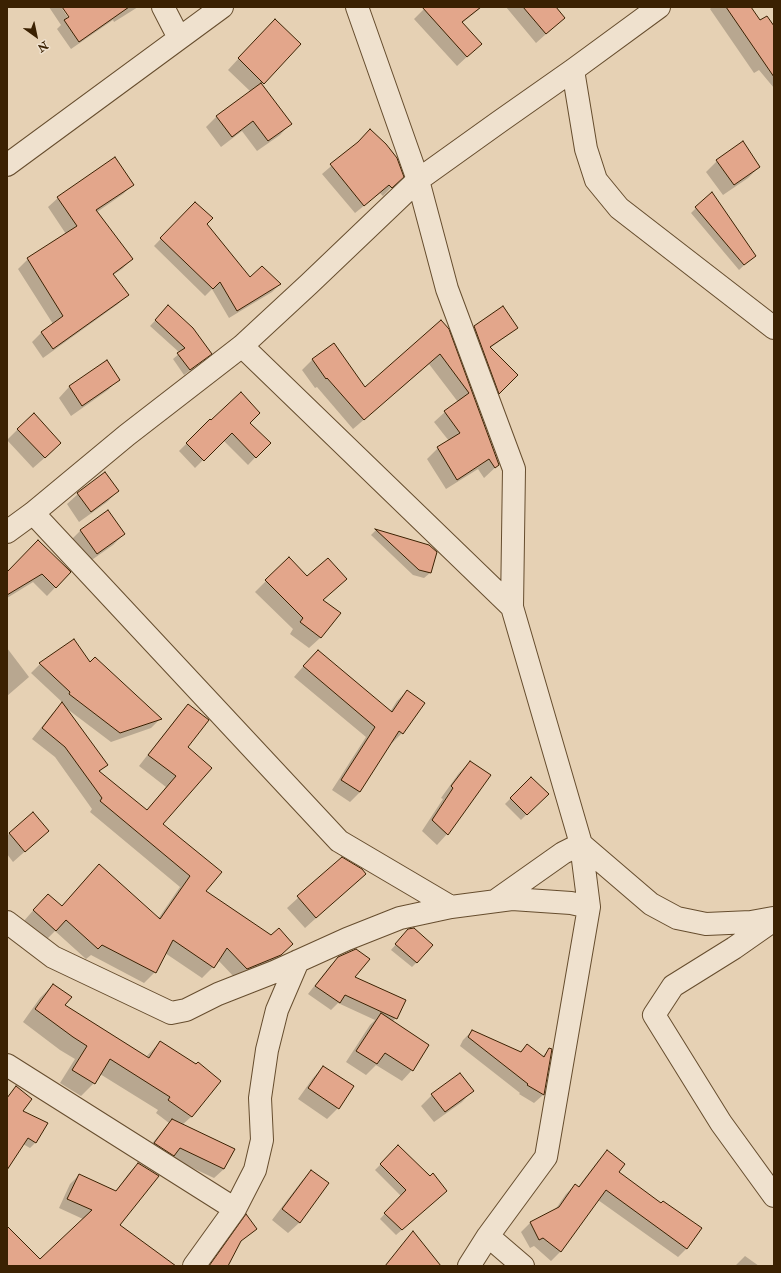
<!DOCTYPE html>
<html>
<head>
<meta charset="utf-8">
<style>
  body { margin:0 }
  #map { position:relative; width:781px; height:1273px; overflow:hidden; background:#e6d1b4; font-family:"IM FELL Double Pica",serif }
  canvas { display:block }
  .frame { position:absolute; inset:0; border:8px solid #3b2102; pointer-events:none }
  .north { position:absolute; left:16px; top:16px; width:40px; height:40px; -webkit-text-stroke:3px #efe1ce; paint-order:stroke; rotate:147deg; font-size:11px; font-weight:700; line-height:16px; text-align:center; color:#3b2102 }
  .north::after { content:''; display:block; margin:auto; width:14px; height:18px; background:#3b2102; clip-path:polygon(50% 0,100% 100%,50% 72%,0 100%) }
</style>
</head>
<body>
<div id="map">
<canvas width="781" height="1273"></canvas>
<div class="frame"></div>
<div class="north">N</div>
</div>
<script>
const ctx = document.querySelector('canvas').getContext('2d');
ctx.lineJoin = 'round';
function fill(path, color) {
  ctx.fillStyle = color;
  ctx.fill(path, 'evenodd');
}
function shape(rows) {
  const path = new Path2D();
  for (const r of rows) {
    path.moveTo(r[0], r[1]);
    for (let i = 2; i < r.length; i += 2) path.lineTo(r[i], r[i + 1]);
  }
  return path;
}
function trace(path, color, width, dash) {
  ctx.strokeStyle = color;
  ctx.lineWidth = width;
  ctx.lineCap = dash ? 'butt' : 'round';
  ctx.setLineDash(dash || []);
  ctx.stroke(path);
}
fill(shape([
  [49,7,61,7,71,22,72,21,64,7,138,7,114,22,113,20,71,49,57,29,61,25],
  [426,7,482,7,462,23,471,53,457,66,414,19],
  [506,7,555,7,564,18,536,43],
  [712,7,750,7,760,22,774,28,774,88,759,70,754,73,710,9],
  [264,31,300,44,261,85,290,124,280,135,257,151,242,131,221,147,206,127,217,116,251,92,228,70],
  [357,144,402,176,383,196,380,193,355,213,322,174],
  [717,161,759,167,748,178,723,195,706,172],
  [132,185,123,194,97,212,132,259,122,269,113,275,127,295,118,304,43,358,32,342,42,332,53,324,18,269,28,259,66,234,48,207,58,198],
  [195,203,205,224,250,279,280,284,272,292,229,318,212,289,205,296,154,246],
  [696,208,754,256,739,270,691,213],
  [168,307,205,359,184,375,173,359,180,353,150,326],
  [441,322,498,465,484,478,478,469,446,489,427,459,438,448,449,441,434,422,445,412,458,402,429,364,353,429,317,387,315,388,302,370,312,360,334,344,365,388],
  [475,327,516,328,511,333,490,348,517,375,494,398,469,332],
  [106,362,119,379,108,390,71,416,59,398,69,387],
  [210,420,249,423,269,443,248,465,223,440,195,468,179,451],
  [18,429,49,454,33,468,7,440],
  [118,491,107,502,79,522,67,504,78,494],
  [108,512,124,534,113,545,86,564,69,542,80,531],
  [376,530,429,545,436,552,430,573,424,578,413,575,371,535],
  [289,558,307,577,334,590,322,601,339,613,320,638,309,648,290,634,293,629,255,592],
  [70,572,47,596,33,582,7,598,7,573],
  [74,641,89,663,160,719,151,728,111,742,66,708,106,765,99,772,146,811,166,787,139,766,178,716,188,705,187,748,162,824,204,891,281,955,269,966,236,979,218,960,213,967,202,978,165,953,155,972,144,983,91,955,86,959,55,931,45,941,23,922,37,906,61,907,88,876,158,919,180,887,90,812,92,809,55,757,32,739,52,714,62,704,60,704,62,702,31,673,40,664],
  [7,648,29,677,7,696],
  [308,661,390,712,397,701,407,691,402,733,392,743,391,742,360,792,350,802,332,790,366,737,294,677],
  [470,762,447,834,437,845,422,831,443,799,441,798,459,773],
  [531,778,547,794,521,820,505,804],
  [48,831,13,862,7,854,7,836,10,833],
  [342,858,365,874,305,928,287,908],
  [403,936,417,962,412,967,391,950],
  [339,958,354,978,396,1018,392,1022,412,1070,402,1081,376,1065,366,1075,346,1062,370,1025,375,1020,338,1003,331,1010,308,994,330,966],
  [53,985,64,1006,146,1057,160,1042,219,1081,191,1117,182,1125,224,1169,214,1178,171,1158,145,1152,169,1123,156,1113,158,1110,100,1074,94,1083,81,1096,60,1083,75,1059,60,1050,23,1022,40,998],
  [472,1031,520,1052,527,1045,542,1057,550,1049,551,1050,543,1095,534,1103,519,1094,520,1093,460,1046,463,1040],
  [323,1067,338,1108,327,1119,298,1099,313,1078],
  [472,1091,462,1102,434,1122,421,1106,432,1095],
  [7,1098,22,1111,35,1143,30,1148,23,1144,7,1169],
  [398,1147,430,1177,441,1196,396,1235,380,1219,401,1196,375,1170],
  [607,1152,618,1172,687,1248,678,1257,598,1200,560,1252,551,1261,534,1246,530,1248,521,1232,530,1223,555,1210,566,1194,575,1185,578,1187,598,1161],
  [138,1164,119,1225,175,1266,34,1266,83,1219,59,1208,70,1184,79,1175,115,1192,129,1173],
  [311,1171,328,1184,299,1223,288,1233,272,1220,301,1182],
  [745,1256,759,1266,735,1266]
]), '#0003');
const building = shape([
  [62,7,129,7,79,42,64,20,69,17,62,7],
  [422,7,481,7,462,22,482,44,467,57,422,7],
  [523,7,556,7,565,18,546,34,523,7],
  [726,7,751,7,760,20,767,16,774,26,774,77,726,7],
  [275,19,301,44,264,84,238,58,275,19],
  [261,83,292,124,268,141,253,121,232,137,216,116,261,83],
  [370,129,386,144,397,158,404,177,392,188,389,185,364,206,330,164,358,142,370,129],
  [743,141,760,167,734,185,716,160,743,141],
  [115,157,134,185,96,210,133,259,113,274,129,295,53,349,41,332,63,316,27,258,77,226,57,197,115,157],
  [712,192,756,256,744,265,695,207,712,192],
  [195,202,213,218,207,224,250,277,262,266,281,284,237,311,220,282,213,289,160,238,195,202],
  [168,305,193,328,212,354,190,370,177,353,185,348,155,320,168,305],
  [503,306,518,328,490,347,518,375,499,394,474,326,503,306],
  [441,320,449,329,499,465,495,468,489,459,457,480,437,447,460,433,444,411,469,393,440,354,364,420,327,378,326,379,312,359,334,343,365,387,441,320],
  [107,360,120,380,82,406,69,386,107,360],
  [241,392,260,413,250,423,271,443,256,458,232,433,204,461,186,443,210,419,211,420,241,392],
  [34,413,61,443,45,458,17,429,34,413],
  [105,472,119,491,91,512,77,493,105,472],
  [108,510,125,534,97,554,80,530,108,510],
  [375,529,429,545,437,552,431,573,419,570,375,529],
  [38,540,71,572,56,588,42,574,7,595,7,572,38,540],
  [289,557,307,576,328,558,347,579,323,600,341,613,321,638,300,622,303,618,265,580,289,557],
  [74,639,90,662,95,657,162,719,120,733,69,694,70,692,39,663,74,639],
  [318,650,392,712,407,690,425,703,403,734,399,731,360,792,341,780,375,727,303,666,318,650],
  [62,702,108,765,99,771,147,810,176,776,148,755,188,704,209,720,188,747,212,768,163,824,222,872,206,891,271,935,279,928,293,944,281,955,247,969,227,948,214,968,173,940,156,973,102,945,98,949,66,920,56,931,33,910,48,894,62,906,99,864,160,919,190,876,100,801,102,798,65,747,42,728,62,702],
  [470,761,491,775,448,835,432,820,453,788,451,786,470,761],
  [531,777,549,794,527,815,510,798,531,777],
  [33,812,49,831,25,852,9,833,33,812],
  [342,857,362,869,366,874,316,918,297,896,342,857],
  [414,928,433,945,417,963,395,944,408,929,414,928],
  [356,949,370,959,355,977,406,1000,397,1019,345,995,340,1003,315,986,338,957,356,949],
  [53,984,72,997,65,1005,149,1058,160,1041,196,1064,198,1062,221,1081,192,1117,168,1100,170,1097,110,1059,95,1084,72,1070,87,1046,73,1037,35,1009,53,984],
  [381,1013,429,1045,413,1071,385,1053,377,1064,356,1051,381,1013],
  [472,1030,521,1052,527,1044,544,1057,549,1048,552,1049,544,1095,527,1085,528,1084,468,1037,472,1030],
  [323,1066,354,1086,339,1109,308,1088,323,1066],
  [460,1073,474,1091,445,1112,431,1094,460,1073],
  [16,1086,32,1099,23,1111,48,1123,36,1143,28,1138,7,1170,7,1098,16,1086],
  [172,1119,235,1149,224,1169,180,1148,174,1156,154,1143,172,1119],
  [398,1145,430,1176,433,1173,447,1191,402,1230,384,1213,406,1190,380,1164,398,1145],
  [607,1150,625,1164,619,1172,661,1203,663,1201,702,1228,687,1249,606,1190,561,1252,543,1238,539,1240,530,1222,559,1207,575,1184,579,1187,607,1150],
  [138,1163,159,1176,120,1225,176,1266,7,1266,7,1226,40,1259,92,1210,67,1199,79,1174,116,1191,138,1163],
  [311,1170,329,1183,300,1223,282,1209,311,1170],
  [246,1214,257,1229,241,1241,228,1266,209,1266,246,1214],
  [413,1231,441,1266,385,1266,413,1231]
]);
fill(building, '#e3a68b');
trace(building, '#3b2102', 1);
const minor = shape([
  [163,7,179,38],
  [357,7,418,180,447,289,514,469,512,607,581,844,589,907,546,1157,488,1236,469,1266],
  [573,70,586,149,596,180,619,208,774,328],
  [7,165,222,7],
  [242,346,512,607],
  [33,513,339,841,451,907],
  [7,532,33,513,127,435,242,346,309,284,418,180,499,122,573,70,659,7],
  [581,844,651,904,677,918,706,924,751,922,773,918],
  [495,901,563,853,581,844],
  [774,920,734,948,673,986,654,1015,721,1123,774,1196],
  [7,922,53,957,171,1013,186,1010,218,994,274,972,347,939,400,918,451,907,512,899,571,903,589,907],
  [7,1065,235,1209],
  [488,1236,523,1266],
  [194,1266,235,1209,255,1170,262,1140,260,1098,267,1050,277,1010,298,961]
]);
trace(minor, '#664d2e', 24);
trace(minor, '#efe1ce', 22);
</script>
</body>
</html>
